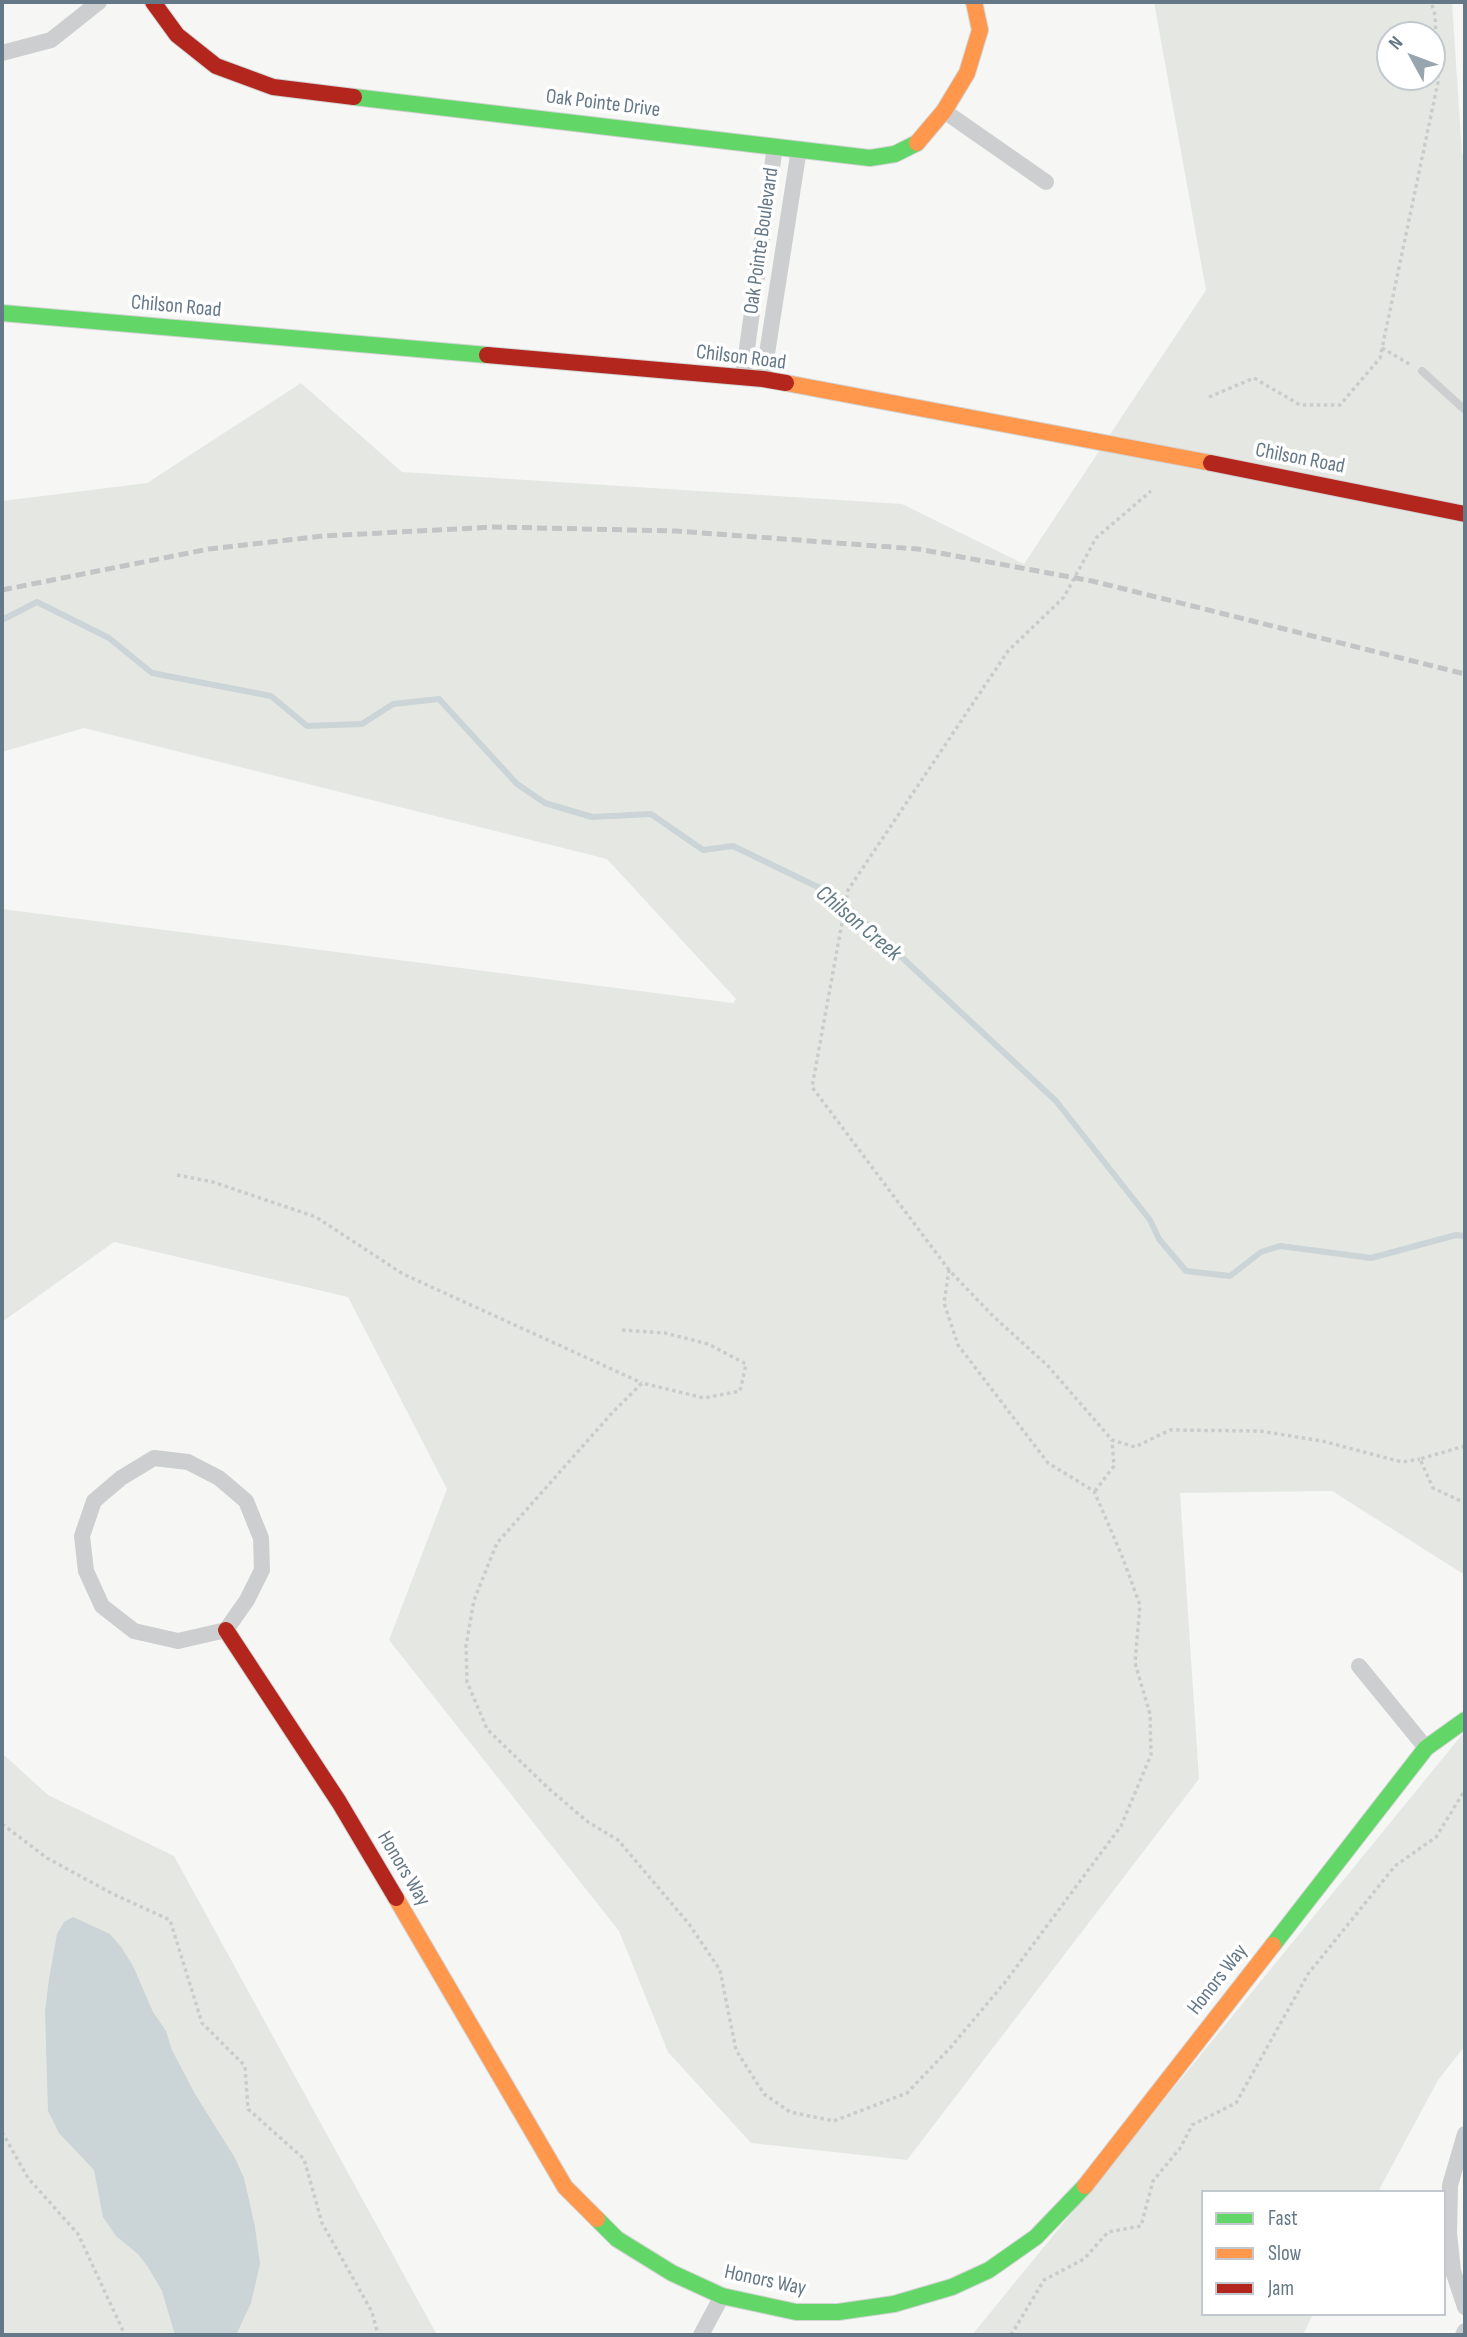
<!DOCTYPE html>
<html>
<head>
<meta charset="utf-8">
<style>
  body { margin:0 }
  #map { position:relative; width:1467px; height:2337px; overflow:hidden; background:#f6f6f5; font-family:"Sofia Sans Condensed",sans-serif }
  canvas { display:block }
  .frame { position:absolute; inset:0; border:4px solid #657887; pointer-events:none }
  .legend { position:absolute; left:1201px; top:2190px; width:245px; height:126px; box-sizing:border-box; background:#fff; border:2px solid #c1c9cf; margin:0; padding:9px 12px; list-style:none; font-size:21px; color:#657887 }
  .legend li { display:flex; align-items:center; gap:14px; height:35px }
  .legend b { width:35px; border:2px solid #c1c9cf }
  .north { position:absolute; left:1376px; top:21px; width:70px; height:70px; box-sizing:border-box; background:#fff; border:2px solid #c1c9cf; border-radius:50%; rotate:311deg; font-size:19px; font-weight:700; line-height:28px; text-align:center; color:#657887 }
  .north::after { content:''; display:block; margin:auto; width:24px; height:32px; background:#98a4ae; clip-path:polygon(50% 0,100% 100%,50% 72%,0 100%) }
</style>
</head>
<body>
<div id="map">
<canvas width="1467" height="2337"></canvas>
<div class="frame"></div>
<ul class="legend">
<li><b style="height:9px;background:#63d668"></b>Fast</li>
<li><b style="height:9px;background:#ff974d"></b>Slow</li>
<li><b style="height:9px;background:#b3261e"></b>Jam</li>
</ul>
<div class="north">N</div>
</div>
<script>
const ctx = document.querySelector('canvas').getContext('2d');
ctx.lineJoin = 'round';
function fill(path, color) {
  ctx.fillStyle = color;
  ctx.fill(path, 'evenodd');
}
function shape(rows) {
  const path = new Path2D();
  for (const r of rows) {
    path.moveTo(r[0], r[1]);
    for (let i = 2; i < r.length; i += 2) path.lineTo(r[i], r[i + 1]);
  }
  return path;
}
function trace(path, color, width, dash) {
  ctx.strokeStyle = color;
  ctx.lineWidth = width;
  ctx.lineCap = dash ? 'butt' : 'round';
  ctx.setLineDash(dash || []);
  ctx.stroke(path);
}
function label(font, color, halo, rows, align = 'center') {
  ctx.font = font + ' "Sofia Sans Condensed",sans-serif';
  ctx.lineWidth = 7;
  ctx.setLineDash([]);
  ctx.textBaseline = 'middle';
  ctx.strokeStyle = halo;
  ctx.fillStyle = color;
  for (const [text, x, y, turn = 0] of rows) {
    ctx.save();
    ctx.translate(x, y);
    ctx.rotate((+turn || 0) * Math.PI / 180);
    ctx.textAlign = isNaN(turn) ? turn : align;
    if (halo) ctx.strokeText(text, 0, 0);
    ctx.fillText(text, 0, 0);
    ctx.restore();
  }
}
fill(shape([
  [1154,2,1452,2,1462,154,1465,157,1465,1575,1332,1491,1180,1493,1199,1779,907,2160,751,2143,668,2052,619,1931,389,1640,447,1489,348,1297,114,1242,2,1322,2,909,733,1003,736,999,607,859,84,728,2,752,2,501,147,483,301,383,402,472,902,504,1024,564,1206,290],
  [1390,35,1432,35,1432,77,1390,77],
  [1465,1731,1465,2046,1438,2080,1378,2192,1203,2192,1203,2314,1313,2314,1303,2335,972,2335],
  [2,1753,48,1795,174,1856,437,2335,2,2335]
]), '#e5e8e2');
fill(shape([
  [73,1917,110,1934,121,1947,133,1966,153,2012,166,2031,172,2050,195,2094,235,2158,244,2178,255,2227,260,2264,251,2303,236,2335,175,2335,162,2291,148,2267,138,2254,116,2236,103,2217,94,2170,59,2133,48,2111,45,2011,49,1979,57,1934,64,1922]
]), '#cbd4d6');
trace(shape([
  [2,620,37,602,109,638,152,673,271,696,307,726,362,724,393,704,439,699,517,784,545,803,592,817,651,814,703,850,733,846,824,890,850,909,1056,1101,1150,1220,1159,1239,1186,1271,1230,1276,1261,1252,1280,1246,1371,1258,1456,1235,1465,1236]
]), '#cbd4d6', 6);
const fast = shape([
  [354,97,870,158,895,154,917,143],
  [2,313,487,355],
  [1273,1945,1426,1748,1465,1720],
  [597,2219,617,2239,672,2273,722,2296,796,2312,838,2312,894,2304,952,2287,989,2270,1036,2237,1085,2186]
]);
const slow = shape([
  [917,143,944,111,967,73,980,30,974,2],
  [786,383,1211,463],
  [396,1898,565,2187,597,2219],
  [1085,2186,1273,1945]
]);
const jam = shape([
  [153,2,177,35,216,66,273,87,354,97],
  [487,355,763,379,786,383],
  [1211,463,1465,514],
  [226,1630,339,1802,396,1898]
]);
trace(fast, '#d3d4d5', 18);
trace(slow, '#d3d4d5', 18);
trace(jam, '#d3d4d5', 18);
trace(shape([
  [1382,348,1411,365],
  [1209,397,1254,378,1300,405,1340,405,1380,358,1438,82,1435,15,1431,2],
  [177,1175,213,1182,316,1217,403,1274,642,1383],
  [949,1270,812,1087,848,890,1008,651,1064,597,1096,538,1151,491],
  [622,1330,665,1333,708,1344,746,1364,740,1391,704,1398,642,1383,612,1413,497,1543,474,1600,466,1646,467,1682,487,1729,548,1788,588,1822,618,1840,689,1924,720,1970,736,2050,764,2094,790,2112,834,2121,907,2093,950,2048,1006,1981,1121,1826,1151,1755,1150,1714,1135,1663,1140,1605,1122,1556,1094,1491,1048,1463,958,1345,944,1303,949,1270,993,1316,1048,1366,1112,1440,1135,1447,1170,1430,1260,1431,1322,1441,1402,1462,1420,1459],
  [1465,1446,1420,1459,1433,1488,1465,1503],
  [1095,1491,1114,1466,1112,1440],
  [2,1824,47,1858,113,1894,170,1920,202,2023,245,2066,248,2109,304,2159,322,2223,372,2312,378,2335],
  [2,2132,28,2178,78,2234,125,2335],
  [2,2333,4,2335],
  [1011,2335,1044,2280,1084,2259,1108,2232,1141,2226,1153,2181,1181,2147,1192,2125,1236,2103,1308,1974,1395,1866,1436,1837,1465,1790]
]), '#cacccc', 3.5, [3.5, 3.5]);
trace(shape([
  [1422,371,1465,410]
]), '#cccecf', 8);
trace(shape([
  [2,53,51,40,99,2],
  [944,111,1046,182],
  [743,377,775,146],
  [763,379,799,149],
  [154,1458,188,1462,219,1478,246,1501,261,1538,262,1570,247,1600,226,1630,178,1641,134,1631,102,1606,86,1571,82,1536,94,1501,121,1478,154,1458],
  [1359,1666,1426,1748],
  [1465,2134,1450,2185,1449,2233,1453,2271,1465,2307],
  [701,2335,722,2296],
  [1463,2335,1465,2331]
]), '#cccecf', 16);
trace(fast, '#63d668', 16);
trace(slow, '#ff974d', 16);
trace(jam, '#b3261e', 16);
trace(shape([
  [2,590,209,549,323,536,494,527,676,531,918,549,1092,581,1465,674]
]), '#c2c4c5', 5, [10, 5]);
label('21px', '#657887', '#fff', [
  ["Oak Pointe Drive",603,104,7],
  ["Oak Pointe Boulevard",762,241,-82],
  ["Chilson Road",176,307,5],
  ["Chilson Road",741,358,7],
  ["Chilson Road",1300,459,11],
  ["Honors Way",403,1869,59],
  ["Honors Way",1218,1980,-52],
  ["Honors Way",765,2281,12]
]);
label('italic 23px', '#617a83', '#fff', [
  ["Chilson Creek",858,924,40]
]);
</script>
</body>
</html>
